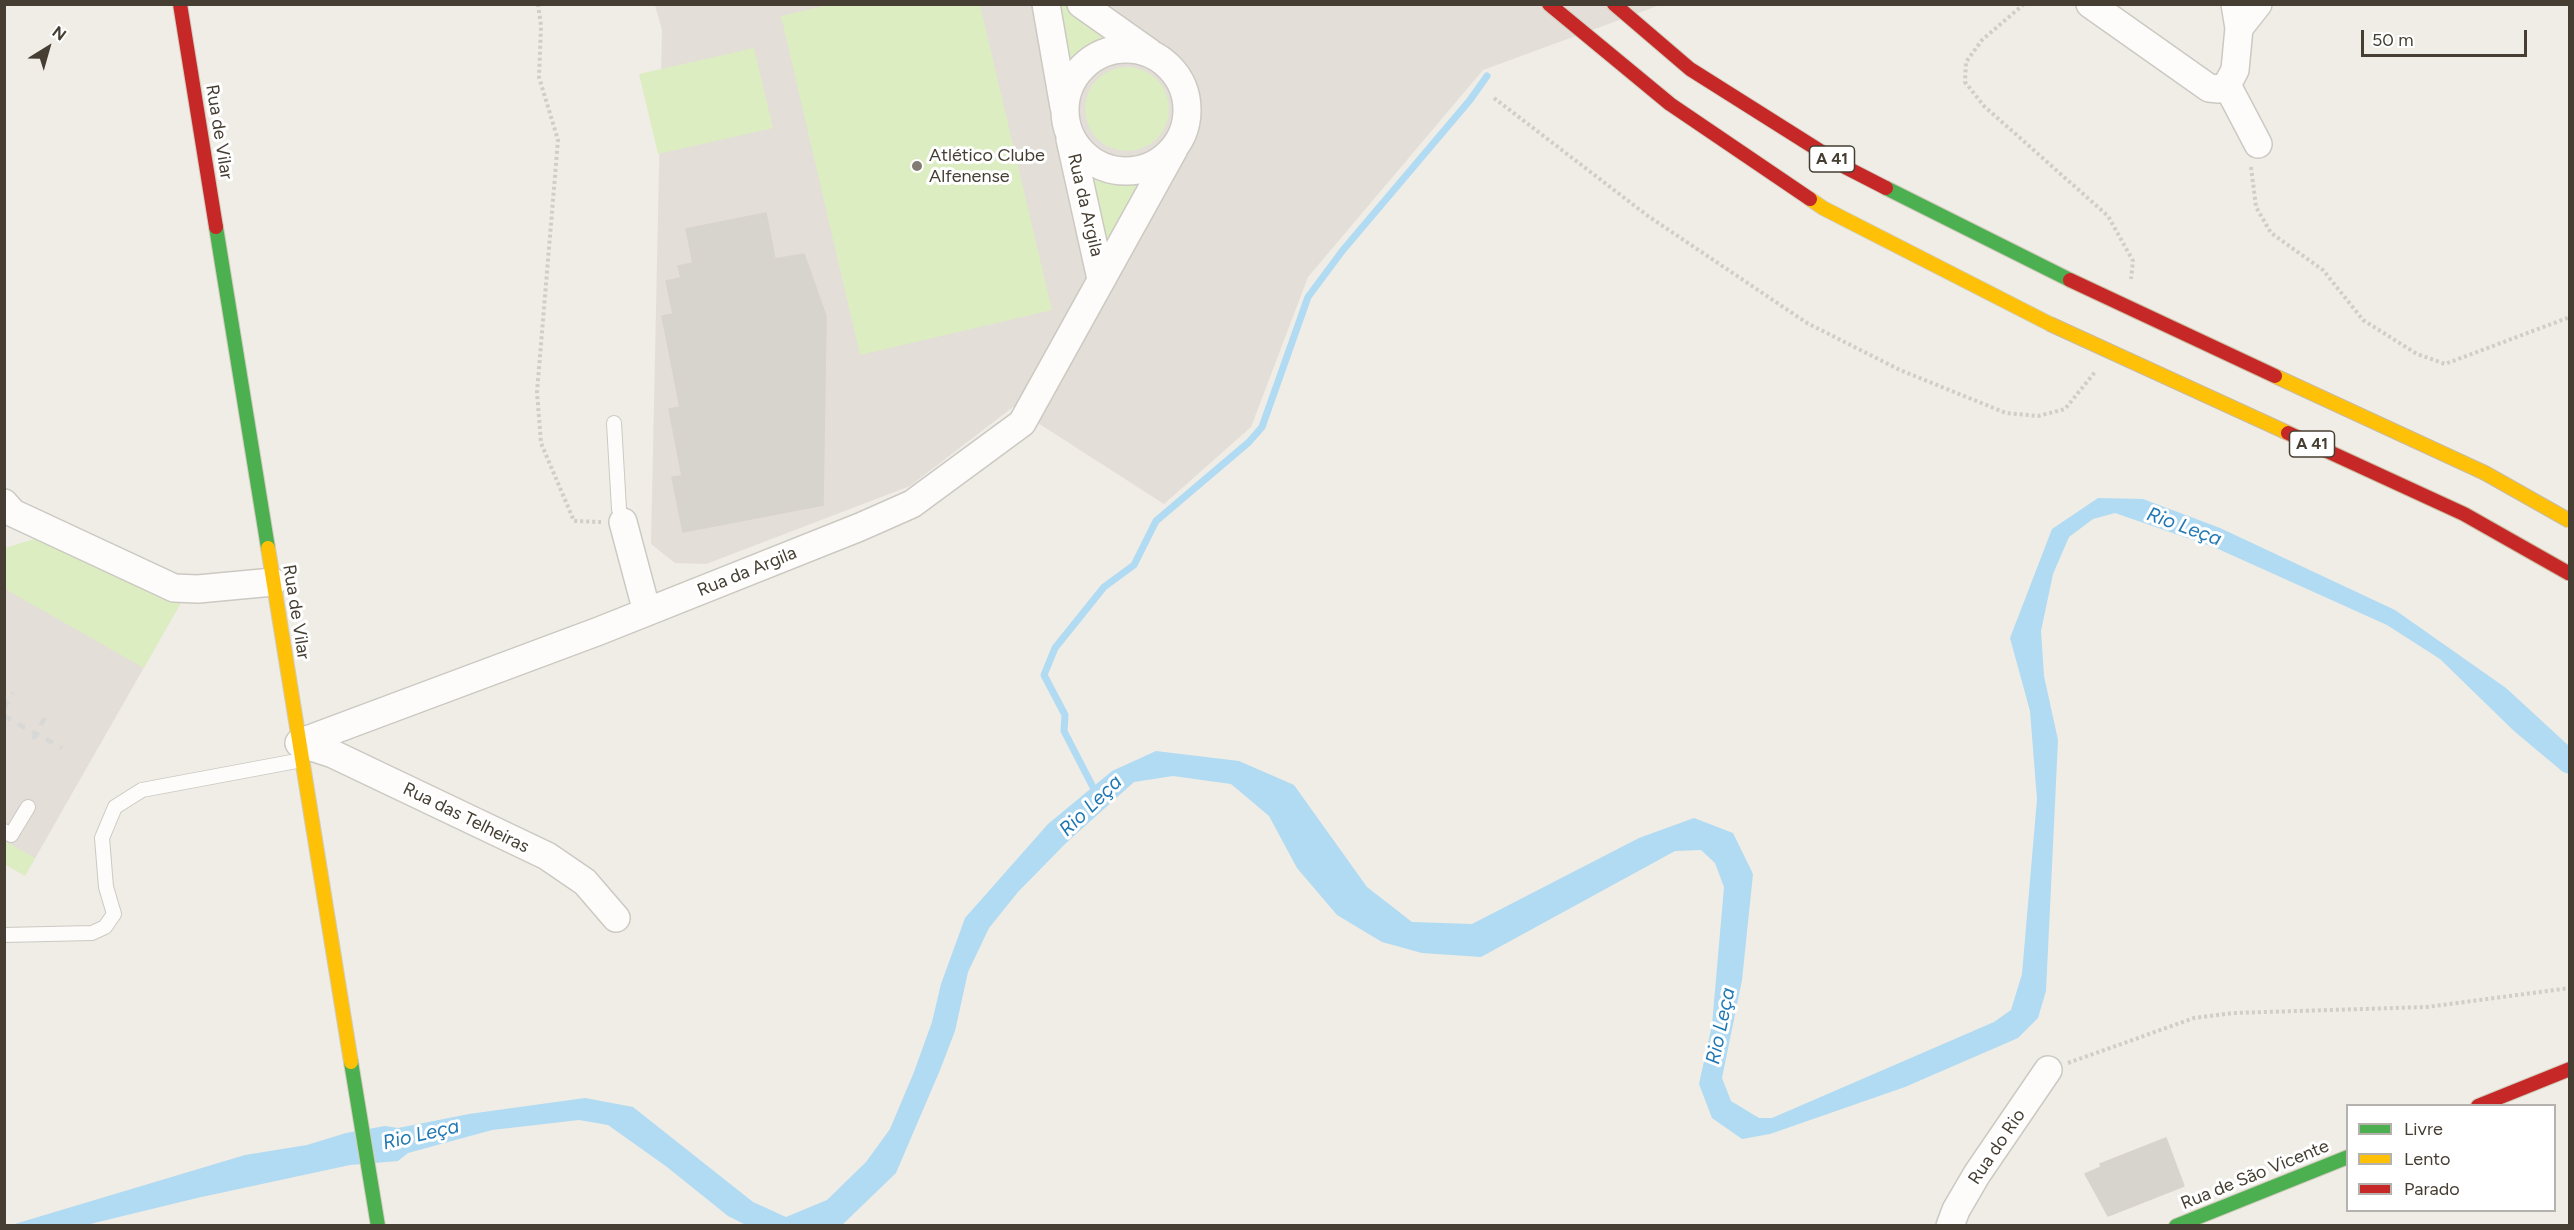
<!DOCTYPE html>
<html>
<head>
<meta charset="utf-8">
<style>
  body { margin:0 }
  #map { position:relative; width:2574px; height:1230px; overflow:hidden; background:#efede6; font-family:Figtree,sans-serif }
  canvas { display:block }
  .frame { position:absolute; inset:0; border:6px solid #463e32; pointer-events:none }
  .legend { position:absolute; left:2346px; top:1104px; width:210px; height:108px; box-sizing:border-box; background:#fff; border:2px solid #b5b2ad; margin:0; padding:8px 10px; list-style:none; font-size:18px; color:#463e32 }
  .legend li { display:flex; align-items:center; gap:12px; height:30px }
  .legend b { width:30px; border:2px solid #b5b2ad }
  .north { position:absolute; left:18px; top:18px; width:60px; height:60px; -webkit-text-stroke:4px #fff; paint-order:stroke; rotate:37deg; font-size:16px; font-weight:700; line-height:24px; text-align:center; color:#463e32 }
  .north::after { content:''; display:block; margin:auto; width:21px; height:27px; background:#463e32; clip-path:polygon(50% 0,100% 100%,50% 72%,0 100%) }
  .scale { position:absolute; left:2361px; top:30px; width:166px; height:27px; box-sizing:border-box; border:3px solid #463e32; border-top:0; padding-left:8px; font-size:18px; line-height:21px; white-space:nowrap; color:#463e32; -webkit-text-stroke:4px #fff; paint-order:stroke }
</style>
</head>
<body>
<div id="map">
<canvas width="2574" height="1230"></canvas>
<div class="frame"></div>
<ul class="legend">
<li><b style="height:8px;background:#4caf50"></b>Livre</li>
<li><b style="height:8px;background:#ffc107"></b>Lento</li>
<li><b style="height:8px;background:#c62828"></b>Parado</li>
</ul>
<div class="north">N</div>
<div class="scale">50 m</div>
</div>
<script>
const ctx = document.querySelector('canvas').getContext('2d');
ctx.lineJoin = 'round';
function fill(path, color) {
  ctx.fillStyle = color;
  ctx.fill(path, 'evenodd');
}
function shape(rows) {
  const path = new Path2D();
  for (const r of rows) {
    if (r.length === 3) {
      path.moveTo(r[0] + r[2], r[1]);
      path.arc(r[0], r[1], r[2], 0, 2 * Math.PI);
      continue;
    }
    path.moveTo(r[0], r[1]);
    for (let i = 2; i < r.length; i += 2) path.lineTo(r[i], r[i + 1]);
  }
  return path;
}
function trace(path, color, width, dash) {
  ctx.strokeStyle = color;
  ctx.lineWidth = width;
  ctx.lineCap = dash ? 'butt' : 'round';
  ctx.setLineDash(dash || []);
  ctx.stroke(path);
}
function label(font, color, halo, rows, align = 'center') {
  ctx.font = font + ' Figtree,sans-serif';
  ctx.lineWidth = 6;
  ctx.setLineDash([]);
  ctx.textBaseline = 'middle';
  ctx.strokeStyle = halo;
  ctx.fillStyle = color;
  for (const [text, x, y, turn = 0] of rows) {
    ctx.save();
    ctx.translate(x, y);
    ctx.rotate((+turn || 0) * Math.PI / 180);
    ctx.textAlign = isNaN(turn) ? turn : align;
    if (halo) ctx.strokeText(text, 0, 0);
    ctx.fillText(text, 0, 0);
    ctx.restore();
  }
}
fill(shape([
  [655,5,1660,5,1483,70,1308,277,1251,427,1164,504,1013,407,910,486,706,564,675,563,651,544,662,30],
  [5,548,163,599,183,599,25,876,5,864]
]), '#e3ded7');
fill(shape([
  [828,5,980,5,1052,310,860,355,781,16],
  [1053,5,1065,5,1106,36,1104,38,1089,45,1069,63],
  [754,48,773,128,658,154,639,74],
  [1127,109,42],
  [1092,175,1117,182,1140,182,1108,240,1106,240],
  [37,538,163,599,183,599,144,668,5,589,5,548],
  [5,841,35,858,25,876,5,864]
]), '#ddedc2');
fill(shape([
  [2098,498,2143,499,2220,528,2395,610,2506,688,2569,746,2569,774,2563,772,2514,731,2440,659,2387,625,2216,548,2115,513,2093,519,2069,537,2053,574,2041,631,2044,676,2058,740,2046,991,2038,1018,2018,1038,1905,1087,1770,1134,1742,1139,1712,1118,1699,1084,1712,1025,1724,887,1715,863,1701,850,1675,851,1481,957,1422,953,1382,942,1337,915,1297,868,1269,816,1231,784,1173,776,1134,782,1066,843,1018,892,989,928,968,972,955,1031,940,1070,896,1173,842,1225,746,1225,728,1216,667,1167,608,1125,579,1120,492,1130,408,1153,398,1161,350,1165,197,1198,86,1225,8,1226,245,1155,307,1145,346,1133,385,1126,398,1128,469,1114,585,1098,633,1107,753,1202,786,1217,827,1200,866,1162,890,1129,914,1072,932,1022,941,984,965,918,1048,824,1112,771,1156,751,1239,761,1294,785,1367,887,1412,922,1472,924,1639,838,1694,818,1733,833,1753,874,1742,980,1722,1078,1731,1101,1759,1118,1772,1118,1994,1022,2011,1010,2022,974,2037,799,2030,711,2010,638,2052,529]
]), '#b1daf3');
trace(shape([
  [1097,795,1064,731,1065,715,1044,675,1055,648,1104,587,1134,565,1156,521,1249,442,1262,427,1308,297,1343,250,1470,100,1487,76]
]), '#b1daf3', 7);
const building = shape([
  [766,213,775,259,804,254,826,316,823,505,683,532,672,477,682,476,669,409,680,407,662,316,673,314,666,281,681,278,678,266,693,263,686,229,766,213],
  [2166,1138,2184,1186,2108,1216,2085,1174,2101,1167,2100,1164,2166,1138]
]);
fill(building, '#d7d4cd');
trace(building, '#d8d4cc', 1.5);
const lane = shape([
  [614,423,619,509,623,522],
  [4,831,11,835,28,807],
  [4,935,92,933,105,927,114,914,106,887,102,838,115,807,142,790,302,760]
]);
const street = shape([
  [1046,4,1064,107],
  [1081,4,1149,52],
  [2090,4,2209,88,2219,89,2227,85,2235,70,2239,28,2235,4],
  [2239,28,2258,4],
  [1126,110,61],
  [2227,85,2258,144],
  [1070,139,1101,279],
  [4,503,13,513,174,588,198,589,273,582],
  [623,522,647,612],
  [299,743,599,631,860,527,912,504,1022,423,1174,149],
  [299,743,333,754,547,856,585,882,616,918],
  [1950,1226,1956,1210,1977,1174,2048,1070]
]);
const fast = shape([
  [1886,188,2070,280],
  [216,227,268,548],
  [351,1062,378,1226],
  [2176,1226,2348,1157]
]);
const slow = shape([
  [1810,199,1823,208,2050,324],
  [268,548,351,1062]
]);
const jam = shape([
  [180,4,216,227],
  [1549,4,1670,104,1810,199],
  [1614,4,1690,69,1847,168,1886,188],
  [2478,1106,2570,1069]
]);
trace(lane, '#ccc9c2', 16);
trace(street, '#ccc9c2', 30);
trace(fast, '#d1ccbd', 16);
trace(slow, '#d1ccbd', 16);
trace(jam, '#d1ccbd', 16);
trace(shape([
  [538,4,541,26,539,77,558,140,537,392,541,443,574,521,601,522],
  [2024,4,1982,40,1966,62,1965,82,1984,106,2108,216,2133,261,2131,279],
  [1494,98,1648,216,1807,323,1900,370,2006,413,2038,416,2065,409,2095,372],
  [2251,167,2256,207,2271,233,2323,270,2363,320,2417,354,2445,364,2570,317],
  [2068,1063,2194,1018,2233,1013,2427,1007,2570,988]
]), '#d1cdc8', 4, [3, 3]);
trace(lane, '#fdfcfb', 14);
trace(street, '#fdfcfb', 27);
trace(fast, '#4caf50', 14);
trace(slow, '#ffc107', 14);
trace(jam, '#c62828', 14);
trace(shape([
  [4,708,13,693],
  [4,716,62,748],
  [33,739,48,712]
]), '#d8d8d7', 4.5, [8, 8]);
const slowBridge = shape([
  [2050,324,2288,433],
  [2275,376,2485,473,2570,521]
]);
const jamBridge = shape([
  [2070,280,2275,376],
  [2288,433,2464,514,2570,574]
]);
trace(slowBridge, '#caba9e', 16, []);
trace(jamBridge, '#caba9e', 16, []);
trace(slowBridge, '#ffc107', 14);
trace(jamBridge, '#c62828', 14);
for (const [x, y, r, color] of [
  [917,166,6,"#817b71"]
]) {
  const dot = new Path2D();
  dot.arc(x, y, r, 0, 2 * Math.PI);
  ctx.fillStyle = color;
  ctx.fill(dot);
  trace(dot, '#fff', 2);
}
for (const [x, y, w] of [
  [1832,159,45],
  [2312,444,45]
]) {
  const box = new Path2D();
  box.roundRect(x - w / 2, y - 13, w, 26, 4.5);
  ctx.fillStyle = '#fff';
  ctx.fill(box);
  trace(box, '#463e32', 1.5);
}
label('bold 16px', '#463e32', null, [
  ["A 41",1832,159],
  ["A 41",2312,444]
]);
label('18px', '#463e32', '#fff', [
  ["Rua de Vilar",219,132,81],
  ["Rua da Argila",1085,205,77],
  ["Rua da Argila",747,572,-22],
  ["Rua de Vilar",296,612,81],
  ["Rua das Telheiras",466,818,26],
  ["Rua do Rio",1997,1147,-56],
  ["Rua de São Vicente",2255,1175,-22]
]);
label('18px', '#463e32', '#fff', [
  ["Atlético Clube",929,156],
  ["Alfenense",929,177]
], 'left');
label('italic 20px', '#1f78b4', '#fff', [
  ["Rio Leça",2184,527,20],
  ["Rio Leça",1091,806,-44],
  ["Rio Leça",1721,1026,-78],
  ["Rio Leça",421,1135,-13]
]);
</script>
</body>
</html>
